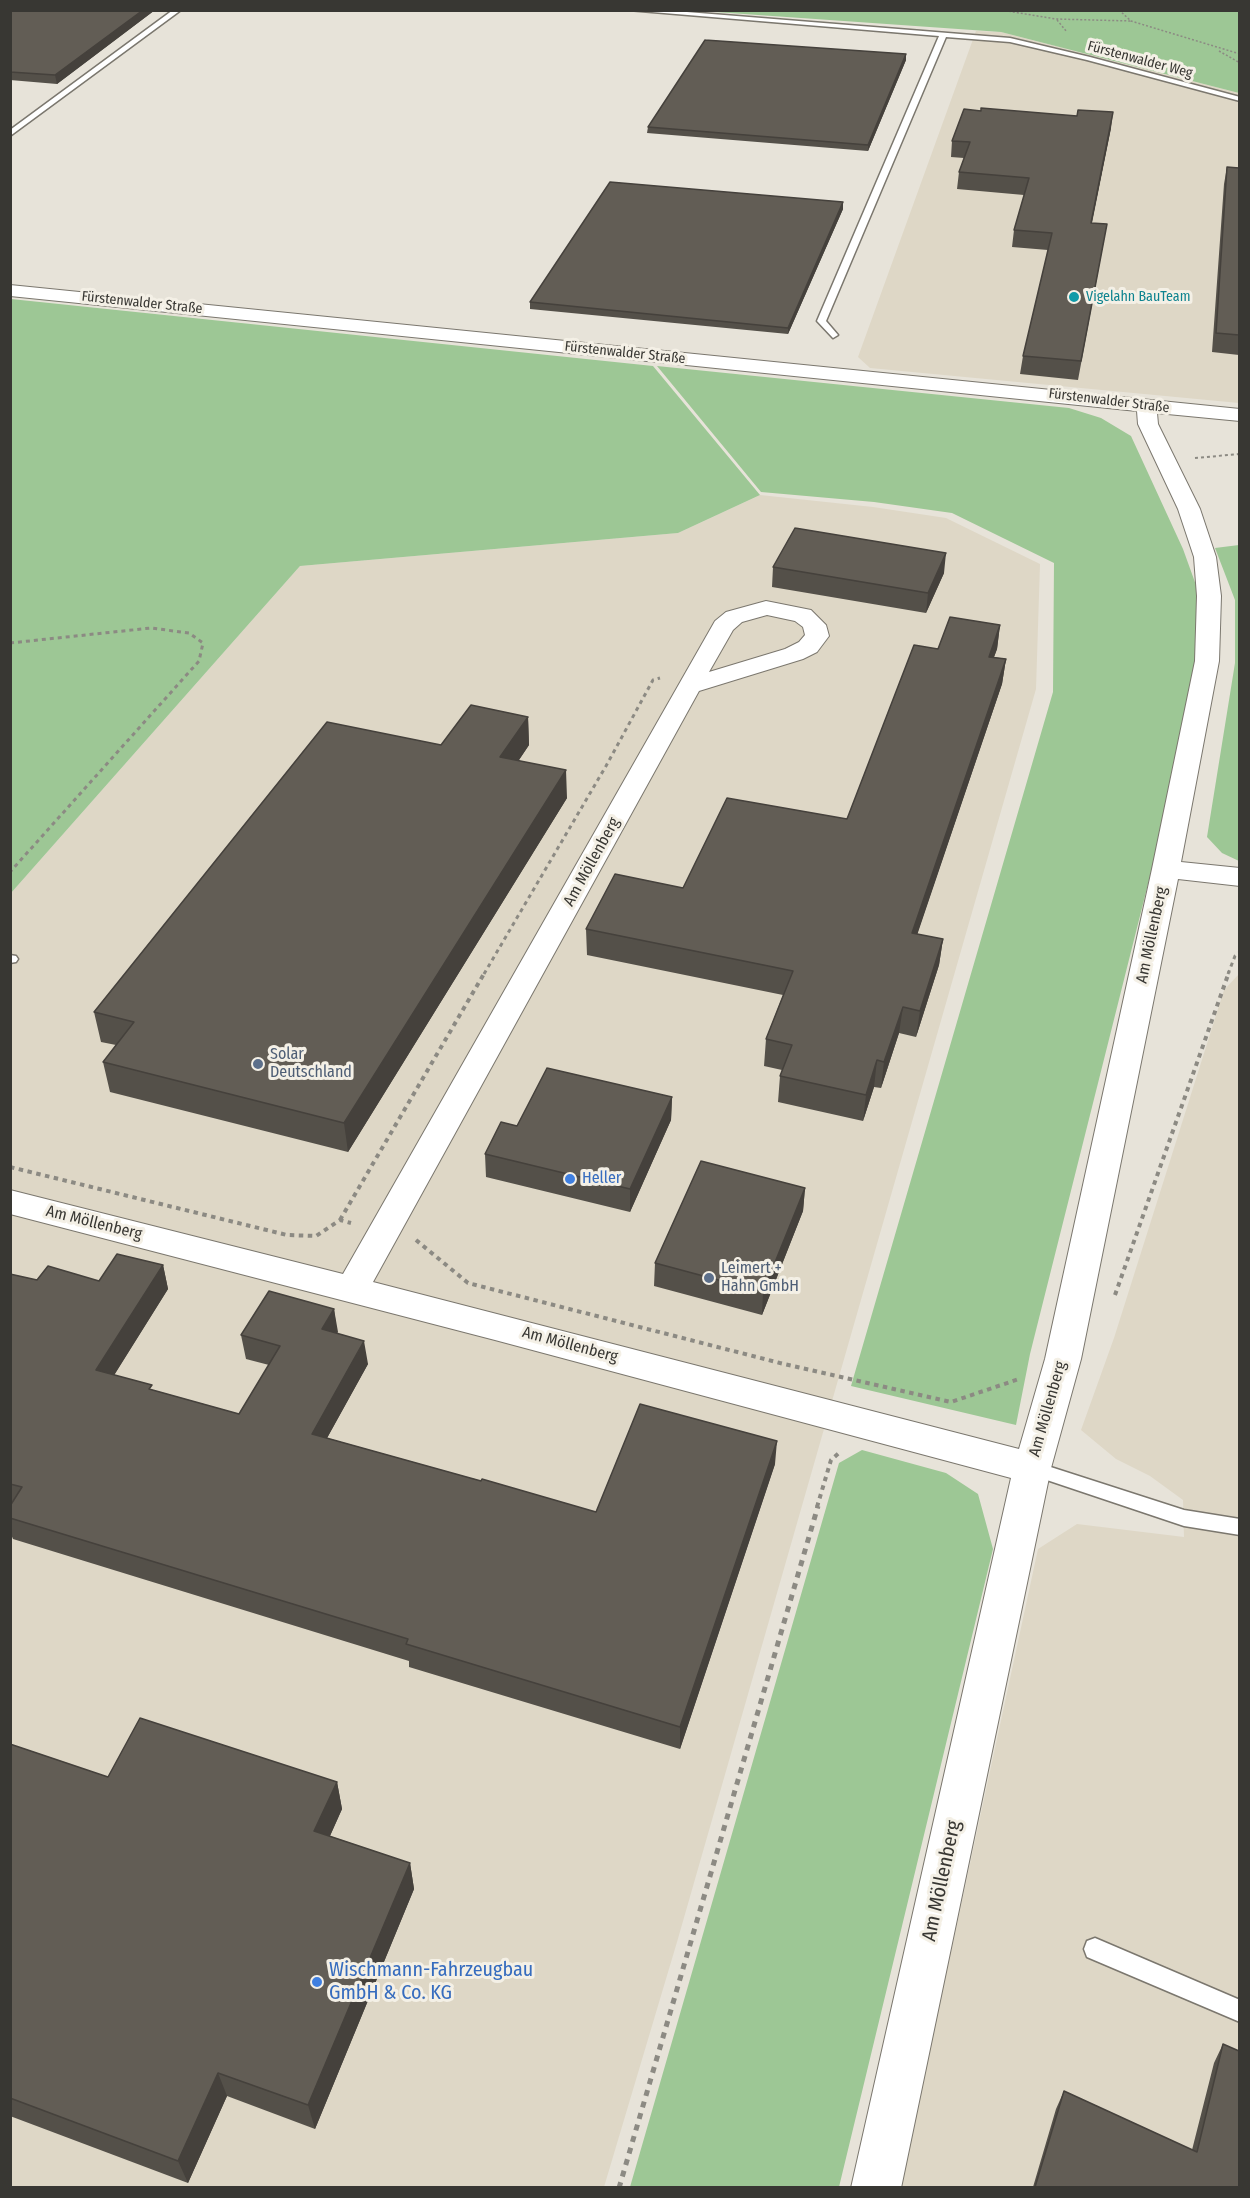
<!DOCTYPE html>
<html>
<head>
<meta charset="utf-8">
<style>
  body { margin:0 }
  #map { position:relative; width:1250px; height:2198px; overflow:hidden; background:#e7e3d9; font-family:"Fira Sans Condensed",sans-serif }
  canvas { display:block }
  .frame { position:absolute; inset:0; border:12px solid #383733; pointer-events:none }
</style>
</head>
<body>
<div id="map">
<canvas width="1250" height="2198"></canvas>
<div class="frame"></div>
</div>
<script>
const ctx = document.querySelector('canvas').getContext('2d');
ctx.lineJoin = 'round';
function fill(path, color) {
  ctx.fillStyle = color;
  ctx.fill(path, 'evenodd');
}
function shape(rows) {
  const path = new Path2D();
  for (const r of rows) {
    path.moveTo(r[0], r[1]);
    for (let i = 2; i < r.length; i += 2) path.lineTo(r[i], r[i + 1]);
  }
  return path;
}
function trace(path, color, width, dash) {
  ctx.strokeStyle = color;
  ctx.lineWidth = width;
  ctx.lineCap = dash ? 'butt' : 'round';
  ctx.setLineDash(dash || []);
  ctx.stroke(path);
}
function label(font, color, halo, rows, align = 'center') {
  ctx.font = font + ' "Fira Sans Condensed",sans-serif';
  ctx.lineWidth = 6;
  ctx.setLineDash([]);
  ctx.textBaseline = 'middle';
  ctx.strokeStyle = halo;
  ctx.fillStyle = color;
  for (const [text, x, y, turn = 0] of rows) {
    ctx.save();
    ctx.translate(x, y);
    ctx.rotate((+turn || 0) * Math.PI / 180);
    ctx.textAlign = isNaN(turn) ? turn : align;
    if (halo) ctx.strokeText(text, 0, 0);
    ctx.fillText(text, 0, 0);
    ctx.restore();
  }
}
fill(shape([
  [976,31,1001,32,1239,93,1239,403,870,368,858,357],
  [760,495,873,507,946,518,1040,564,1036,689,677,1942,604,2187,11,2188,11,893,300,566,678,533],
  [1239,974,1239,2187,900,2188,1038,1549,1077,1524,1184,1537,1183,1500,1150,1476,1116,1459,1081,1430,1114,1338,1224,990]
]), '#ded7c6');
fill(shape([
  [701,11,1239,11,1239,93,1001,32],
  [11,299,653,366,760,495,678,533,300,566,11,893],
  [657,366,1069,408,1101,418,1131,436,1183,549,1201,599,1201,660,1152,868,1030,1354,1016,1425,851,1386,1053,692,1054,563,952,513,874,502,761,492],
  [1239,545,1240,545,1239,861,1222,853,1207,837,1235,663,1235,600,1215,548],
  [862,1450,946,1473,978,1494,993,1549,839,2187,630,2187,839,1463]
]), '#9dc795');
const service = shape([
  [173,10,181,10,10,136,10,130,173,10],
  [628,10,662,10,1010,38,1090,57,1240,97,1240,101,1087,60,1010,42,946,37,826,321,838,335,833,338,817,321,939,36,628,10],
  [10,955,16,956,18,959,16,962,10,963,10,955],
  [1032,1461,1184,1510,1240,1519,1240,1535,1184,1526,1026,1473,1023,1468,1026,1463,1032,1461],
  [1095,1938,1240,2000,1240,2022,1087,1957,1084,1949,1087,1941,1095,1938]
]);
const minor = shape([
  [10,285,1240,409,1240,421,1157,413,1158,424,1200,509,1216,557,1221,596,1219,661,1181,862,1240,868,1240,886,1178,879,1081,1359,1051,1468,901,2188,851,2188,1011,1478,495,1340,10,1214,10,1190,343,1274,715,621,726,612,766,601,811,610,826,625,829,636,817,652,803,659,699,691,373,1282,1019,1449,1045,1359,1152,869,1195,661,1197,596,1194,557,1178,509,1138,424,1137,411,10,296,10,285],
  [767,615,795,621,803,627,805,635,799,642,785,649,709,672,733,630,742,622,767,615]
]);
trace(service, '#7b776e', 3);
trace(minor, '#7b776e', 2);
trace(shape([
  [1001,10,1056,19,1131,21],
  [1119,10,1131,21,1240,54],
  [1057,20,1067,32],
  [1219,51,1240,63]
]), '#8c8a83', 1.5, [2, 2]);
trace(shape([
  [1195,458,1240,454]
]), '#8c8a83', 2, [3, 3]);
trace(shape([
  [10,643,151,628,189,633,203,643,199,661,10,872],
  [484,974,606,766,653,680,660,678],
  [1228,974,1235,956,1240,952]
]), '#8c8a83', 3, [4, 4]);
trace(shape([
  [10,1167,287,1235,316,1236,340,1220,351,1223],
  [340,1220,485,972],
  [416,1240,468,1283,780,1363,951,1402,1019,1379],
  [1115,1295,1229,972],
  [817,1507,831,1460,840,1452]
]), '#8c8a83', 4, [4.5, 4.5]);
trace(shape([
  [619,2188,818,1506]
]), '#8c8a83', 5, [6, 6]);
fill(service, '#fff');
fill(minor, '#fff');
fill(shape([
  [10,10,155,10,57,84,10,80],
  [906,54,906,60,868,151,647,133,648,127],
  [1111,128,1092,223,1107,224,1078,380,1020,374,1023,356,1048,250,1012,247,1014,230,1024,195,957,189,959,172,964,158,951,157,952,141],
  [1227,167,1239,168,1239,355,1212,352,1224,184],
  [843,202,843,209,788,334,530,309,530,302],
  [773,567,944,573,926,613,772,587],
  [1000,625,997,649,994,657,1006,659,1002,684,917,934,943,939,939,965,916,1037,899,1033,881,1088,874,1087,863,1121,778,1102,780,1076,782,1070,764,1066,766,1039,783,995,587,955,586,929,847,819,938,649],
  [528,717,529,745,519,760,567,798,348,1152,110,1092,103,1062,116,1045,101,1042,94,1012,441,745],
  [672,1097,671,1120,630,1212,486,1177,485,1154,517,1126],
  [805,1188,803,1211,762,1315,654,1286,655,1263],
  [163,1265,168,1289,114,1375,153,1390,239,1414,269,1365,246,1359,241,1335,334,1309,337,1333,368,1364,327,1438,481,1481,596,1512,775,1464,680,1749,409,1667,409,1661,13,1539,10,1532,10,1274,37,1280,99,1281],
  [10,1744,108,1777,337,1782,342,1809,330,1836,410,1863,414,1889,315,2129,227,2096,188,2183,10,2116],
  [1223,2044,1239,2187,1033,2187,1056,2109,1064,2091,1192,2150,1214,2063]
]), '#545049');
fill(shape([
  [143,10,155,10,57,84,55,75],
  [906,54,906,60,868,151,868,145],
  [1113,112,1111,128,1088,240,1091,223],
  [843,202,843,209,788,334,788,328],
  [946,553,944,573,926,613,928,593],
  [1000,625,997,649,985,681,989,657],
  [1006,659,1002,684,909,959,912,933],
  [528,717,529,745,502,785,500,757],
  [566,770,567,798,348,1152,344,1123],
  [943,939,939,965,916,1037,920,1011],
  [903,1007,899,1033,881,1088,884,1062],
  [877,1060,874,1087,863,1121,866,1095],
  [672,1097,671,1120,630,1212,630,1189],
  [805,1188,803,1211,762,1315,763,1292],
  [163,1265,168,1289,103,1393,96,1370],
  [334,1309,338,1332,326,1353,322,1329],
  [364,1341,368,1364,316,1458,312,1434],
  [777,1441,775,1464,680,1749,680,1727],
  [337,1782,342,1809,320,1858,314,1831],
  [410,1863,414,1889,315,2129,308,2105],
  [218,2073,227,2096,188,2183,178,2161]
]), '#45413c');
const building = shape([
  [10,10,143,10,55,75,10,72,10,10],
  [705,40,906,54,868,145,648,127,705,40],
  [981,108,1077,116,1078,110,1113,112,1091,223,1107,224,1081,361,1023,356,1052,233,1014,230,1029,178,959,172,970,142,952,141,964,109,981,111,981,108],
  [1227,167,1239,168,1239,335,1216,333,1227,167],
  [610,182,843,202,788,328,530,302,610,182],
  [795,528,946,553,928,593,773,567,795,528],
  [950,617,1000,625,989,657,1006,659,912,933,943,939,920,1011,903,1007,884,1062,877,1060,866,1095,780,1076,792,1045,766,1039,793,971,586,929,615,874,683,888,727,798,847,819,914,645,938,649,950,617],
  [471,705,528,717,500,757,566,770,344,1123,103,1062,134,1022,94,1012,327,722,441,745,471,705],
  [547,1068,672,1097,630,1189,485,1154,501,1122,517,1126,547,1068],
  [701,1161,805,1188,763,1292,655,1263,701,1161],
  [117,1254,163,1265,96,1370,152,1385,149,1389,239,1414,280,1346,241,1335,269,1291,334,1309,322,1329,364,1341,312,1434,481,1481,482,1479,596,1512,640,1404,777,1441,680,1727,406,1644,408,1639,10,1518,10,1506,22,1487,10,1484,10,1274,37,1280,48,1266,99,1281,117,1254],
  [140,1718,337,1782,314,1831,410,1863,308,2105,218,2073,178,2161,10,2098,10,1744,108,1777,140,1718],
  [1223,2044,1239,2051,1239,2187,1035,2187,1064,2091,1197,2152,1223,2044]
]);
fill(building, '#625d55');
trace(building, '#45413c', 1.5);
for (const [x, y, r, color] of [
  [1074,297,6,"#0f9aa8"],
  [258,1064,6,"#5c6f8a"],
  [570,1179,6,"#3f7fe0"],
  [709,1278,6,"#5c6f8a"],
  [317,1982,6,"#3f7fe0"]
]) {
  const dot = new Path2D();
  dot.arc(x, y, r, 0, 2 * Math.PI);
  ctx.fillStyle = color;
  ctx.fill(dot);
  trace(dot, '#f4f0e6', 2);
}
label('14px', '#383733', '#f4f0e6', [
  ["Fürstenwalder Weg",1140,60,15],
  ["Fürstenwalder Straße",142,303,6],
  ["Fürstenwalder Straße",625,353,6],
  ["Fürstenwalder Straße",1109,401,7]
]);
label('14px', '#0d838f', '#f4f0e6', [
  ["Vigelahn BauTeam",1086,297]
], 'left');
label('16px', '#383733', '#f4f0e6', [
  ["Am Möllenberg",592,862,-61],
  ["Am Möllenberg",1152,935,-78],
  ["Am Möllenberg",94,1223,14],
  ["Am Möllenberg",570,1345,15],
  ["Am Möllenberg",1048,1409,-74]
]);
label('16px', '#4e5e75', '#f4f0e6', [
  ["Solar",270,1055],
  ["Deutschland",270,1073],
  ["Leimert +",721,1269],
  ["Hahn GmbH",721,1287]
], 'left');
label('16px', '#366cbe', '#f4f0e6', [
  ["Heller",582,1179]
], 'left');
label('20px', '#383733', '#f4f0e6', [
  ["Am Möllenberg",942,1881,-78]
]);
label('20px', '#366cbe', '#f4f0e6', [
  ["Wischmann-Fahrzeugbau",329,1970],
  ["GmbH & Co. KG",329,1993]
], 'left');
</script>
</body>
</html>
